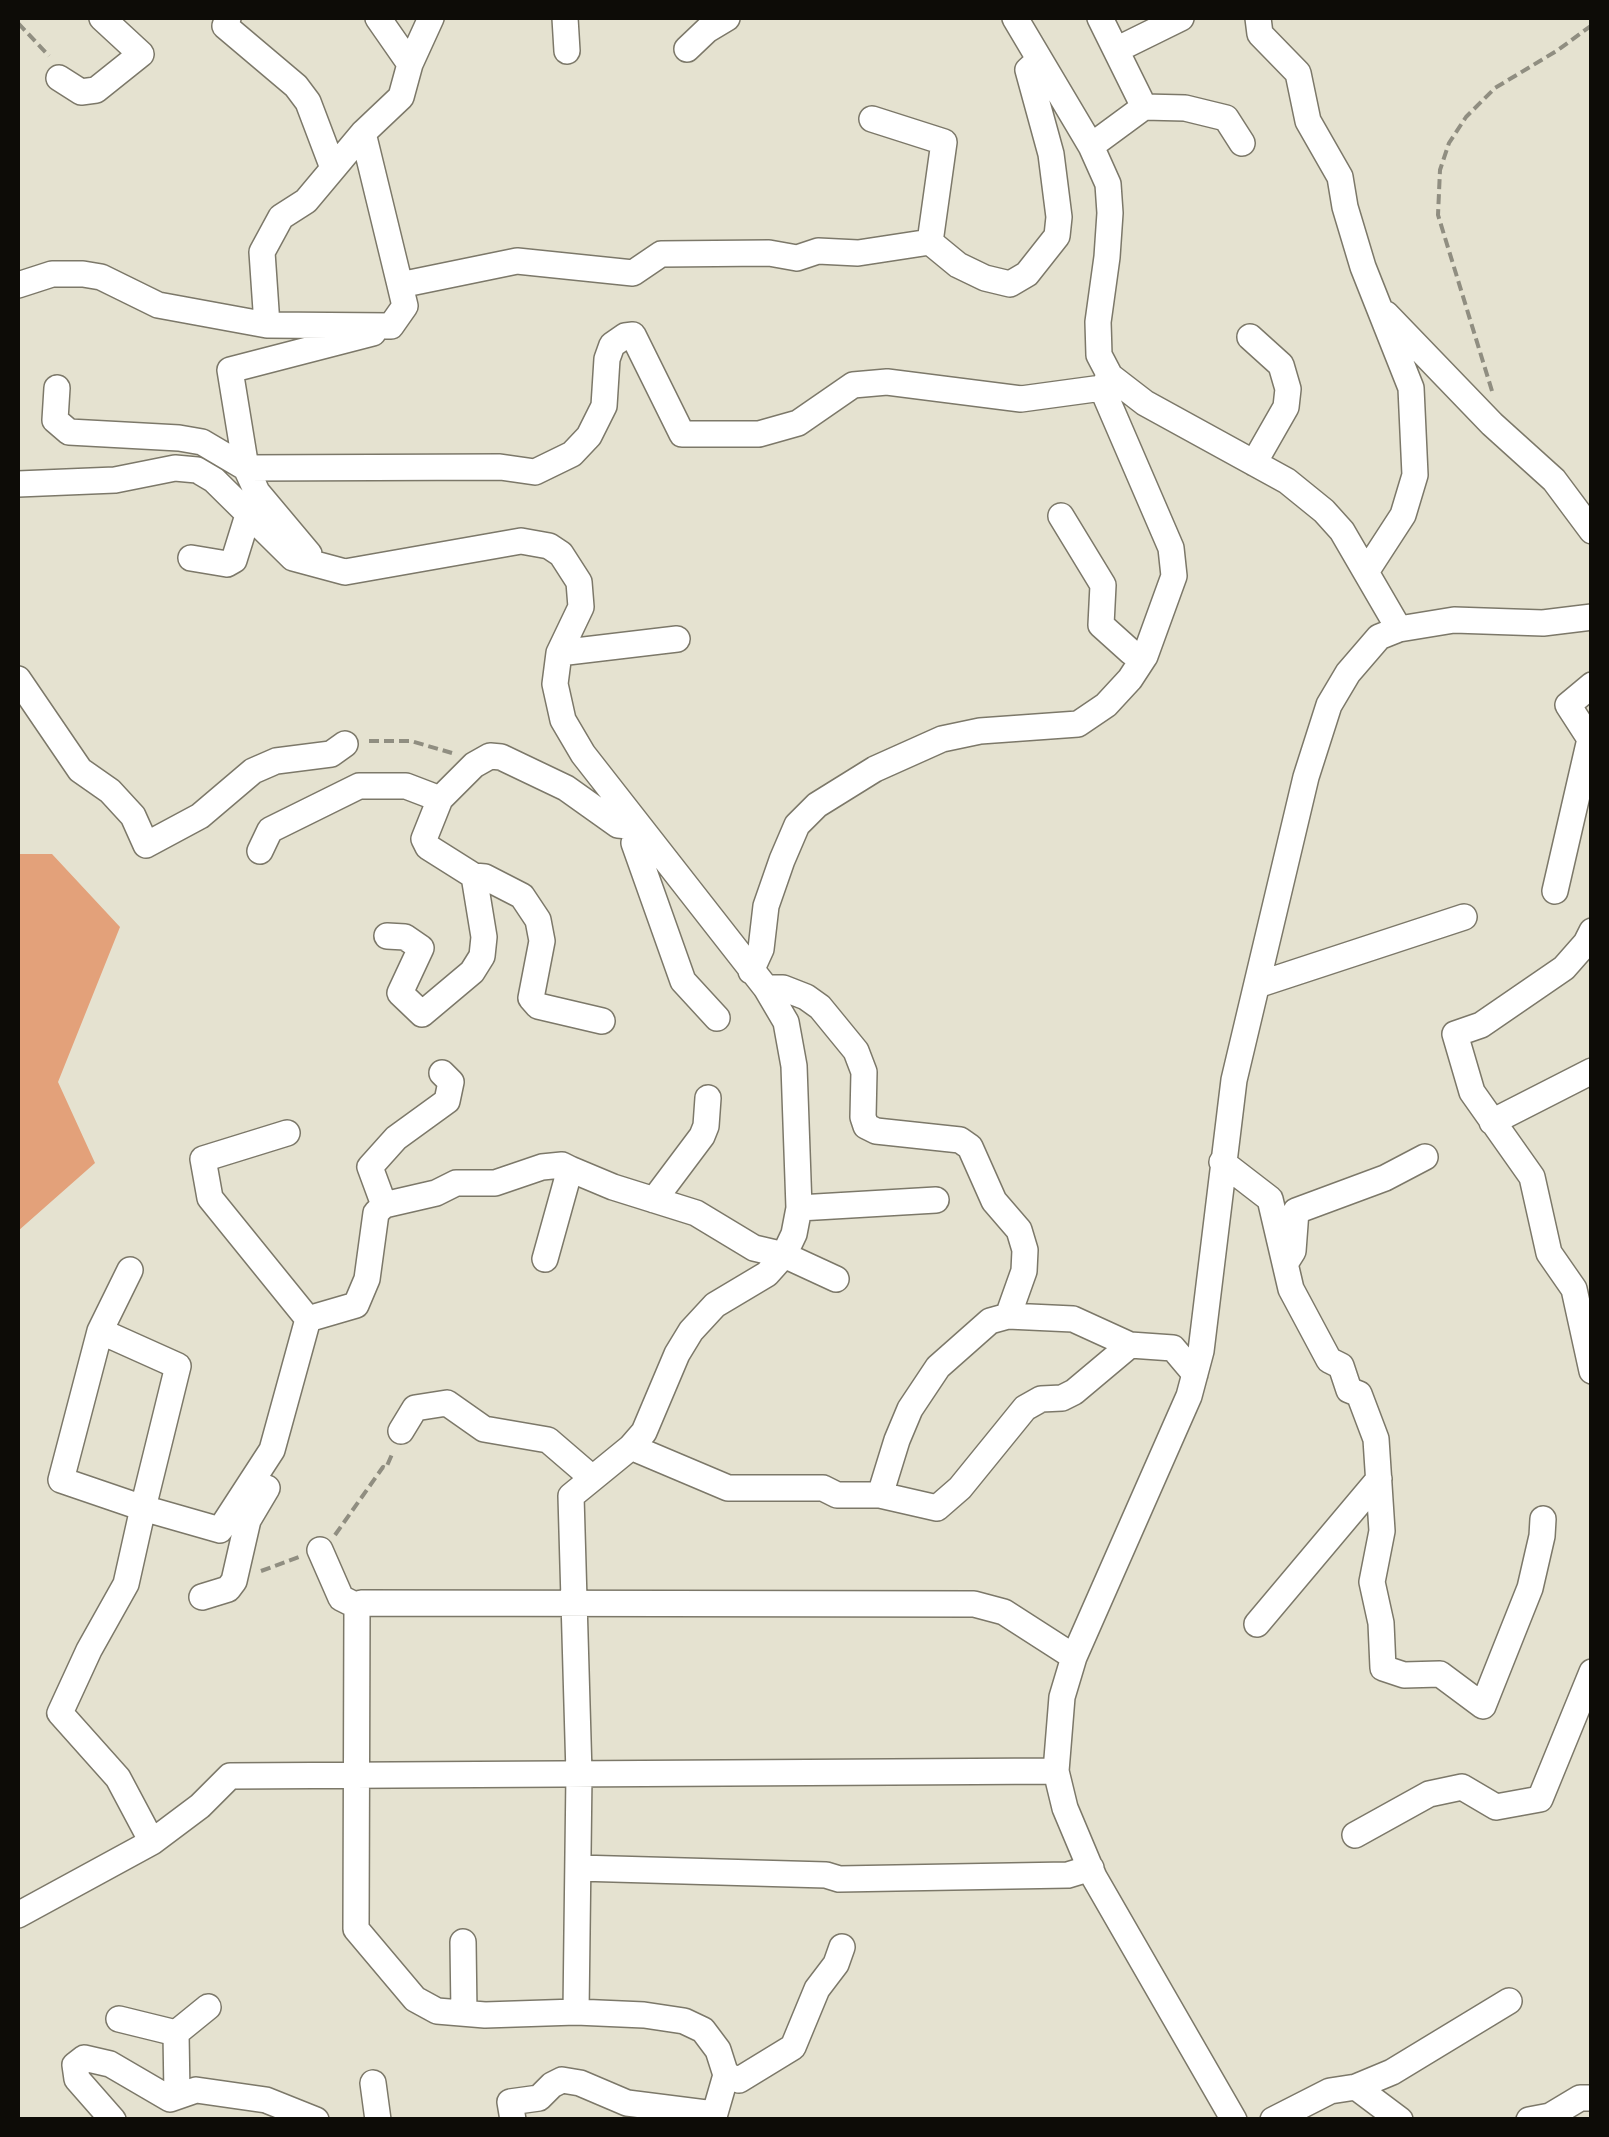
<!DOCTYPE html>
<html>
<head>
<meta charset="utf-8">
<style>
  body { margin:0 }
  #map { position:relative; width:1609px; height:2137px; overflow:hidden; background:#e5e2d0; font-family:Spectral,serif }
  canvas { display:block }
  .frame { position:absolute; inset:0; border:20px solid #0d0c07; pointer-events:none }
</style>
</head>
<body>
<div id="map">
<canvas width="1609" height="2137"></canvas>
<div class="frame"></div>
</div>
<script>
const ctx = document.querySelector('canvas').getContext('2d');
ctx.lineJoin = 'round';
function fill(path, color) {
  ctx.fillStyle = color;
  ctx.fill(path, 'evenodd');
}
function shape(rows) {
  const path = new Path2D();
  for (const r of rows) {
    path.moveTo(r[0], r[1]);
    for (let i = 2; i < r.length; i += 2) path.lineTo(r[i], r[i + 1]);
  }
  return path;
}
function trace(path, color, width, dash) {
  ctx.strokeStyle = color;
  ctx.lineWidth = width;
  ctx.lineCap = dash ? 'butt' : 'round';
  ctx.setLineDash(dash || []);
  ctx.stroke(path);
}
fill(shape([
  [18,854,52,854,120,927,58,1082,95,1163,18,1231]
]), '#e3a17a');
const minor = shape([
  [228,18,225,26,296,86,308,102,333,168],
  [378,18,410,64],
  [565,18,567,51],
  [1015,18,1091,146,1108,184,1110,213,1107,257,1098,322,1099,355,1110,376,1145,403,1287,481,1324,511,1342,531,1399,629],
  [1100,18,1144,107],
  [1258,18,1260,34,1298,73,1308,121,1340,177,1345,207,1363,267,1411,388,1415,475,1403,515,1366,572],
  [687,49,707,30,727,18],
  [1116,50,1181,18],
  [59,78,81,92,96,90,141,54,102,18],
  [872,119,944,142,930,242],
  [363,133,400,285],
  [1091,146,1144,107,1185,108,1226,118,1242,143],
  [18,285,52,274,83,274,101,277,158,305,267,325,262,252,281,217,306,201,363,133,401,97,410,64,431,18],
  [1386,314,1492,424,1554,480,1592,531],
  [267,325,391,326,405,306,400,285,517,261,633,273,661,254,769,253,797,258,818,251,858,253,930,242,958,265,985,278,1010,284,1027,274,1057,236,1059,217,1051,154,1028,70,1039,60],
  [1250,337,1281,365,1288,389,1286,407,1254,463],
  [57,388,55,420,69,432,179,438,202,442,246,468,500,467,535,472,572,454,589,436,604,406,607,359,612,345,625,336,633,335,682,434,759,434,798,423,853,385,887,382,1021,399,1102,388],
  [18,484,115,480,175,468,197,470,214,480,293,558,345,572,521,541,549,546,561,554,579,582,581,607,559,653,555,684,563,720,583,754,766,988,786,1022,794,1066,799,1208,794,1234,784,1255,767,1274,715,1305,691,1331,677,1354,644,1432,631,1447,571,1496,579,1774,576,2012],
  [1061,516,1103,585,1101,625,1131,652,1145,656],
  [309,554,257,492,246,468,230,370,373,333],
  [191,558,227,564,234,560,248,515],
  [559,653,677,639],
  [18,679,80,770,110,791,133,816,146,845,200,816,253,771,276,761,331,754,345,744],
  [260,851,270,830,359,786,406,786,440,799],
  [474,876,485,877,522,896,538,920,542,941,531,998,538,1006,602,1021],
  [1555,891,1590,739,1568,705,1592,685],
  [1592,931,1586,943,1564,968,1481,1025,1455,1034,1472,1092,1532,1177,1549,1253,1574,1289,1592,1371],
  [387,936,405,937,421,948,400,993,422,1014,472,972,482,956,484,937,474,876,428,847,424,839,440,799,474,765,490,756,501,757,566,788,618,825,639,827,634,843,683,981,717,1018],
  [751,971,761,949,766,906,782,860,797,825,817,805,875,769,942,739,980,731,1078,724,1106,705,1130,679,1145,656,1174,576,1171,548,1102,388,1110,376],
  [1257,985,1464,917],
  [766,988,783,988,806,997,820,1007,856,1051,864,1072,863,1117,866,1126,876,1131,960,1140,970,1147,994,1201,1019,1230,1025,1250,1024,1271,1008,1316],
  [1492,1122,1592,1071],
  [1222,1162,1270,1199,1291,1289,1329,1360,1341,1366,1349,1390,1359,1394,1376,1439,1382,1531,1372,1582,1381,1623,1383,1668,1404,1675,1440,1674,1483,1706,1530,1588,1542,1536,1543,1519],
  [654,1200,702,1136,706,1126,708,1098],
  [384,1205,436,1193,456,1183,495,1183,542,1167,562,1165,570,1169],
  [799,1208,936,1200],
  [545,1259,570,1169,613,1187,696,1213,754,1248,784,1255,836,1279],
  [1288,1259,1293,1251,1296,1211,1385,1178,1425,1157],
  [308,1319,356,1305,367,1279,376,1213,384,1205,370,1167,396,1138,447,1101,451,1082,442,1073],
  [100,1331,178,1366,143,1508,61,1480,100,1331,130,1270],
  [401,1431,415,1408,447,1403,484,1429,548,1440,591,1477],
  [631,1447,728,1488,823,1488,837,1495,880,1495,937,1508,960,1488,1025,1408,1041,1399,1062,1398,1074,1392,1130,1345,1173,1348,1195,1374],
  [880,1495,897,1440,910,1409,938,1367,990,1321,1008,1316,1073,1319,1130,1345],
  [320,1550,341,1598,357,1606],
  [202,1597,228,1589,234,1581,248,1520,267,1488],
  [1257,1624,1379,1479],
  [1355,1835,1429,1794,1462,1787,1496,1807,1540,1799,1592,1672],
  [152,1842,118,1778,60,1713,89,1650,126,1584,143,1508,220,1530,272,1450,308,1319,210,1198,203,1159,287,1133],
  [578,1868,826,1875,839,1879,1068,1875,1091,1868],
  [18,1915,152,1842,200,1806,230,1776,1056,1771],
  [463,1942,464,2013],
  [119,2019,176,2033],
  [726,2075,739,2080,793,2047,817,1989,836,1964,842,1947],
  [373,2083,378,2120],
  [1356,2087,1400,2120],
  [177,2095,176,2033,208,2007],
  [113,2120,77,2079,75,2065,84,2058,110,2064,170,2099,196,2090,266,2100,316,2120],
  [513,2120,510,2102,539,2098,552,2085,562,2080,580,2083,627,2103,714,2114],
  [713,2120,726,2075,718,2050,703,2030,684,2021,644,2015,576,2012,485,2015,437,2011,415,1999,356,1929,357,1606,361,1603,974,1604,1004,1612,1074,1657],
  [1234,2120,1094,1877,1065,1808,1056,1771,1062,1697,1074,1657,1189,1396,1201,1351,1234,1080,1306,777,1329,705,1348,673,1379,637,1399,629,1454,620,1543,623,1592,617],
  [1273,2120,1330,2091,1356,2087,1392,2072,1509,2001],
  [1529,2120,1550,2116,1580,2098,1592,2098]
]);
trace(minor, '#7c7869', 28);
trace(shape([
  [18,23,49,56],
  [1492,391,1438,215,1440,170,1449,143,1466,117,1495,88,1558,50,1592,25],
  [369,741,411,741,452,753],
  [335,1535,383,1467,386,1468,393,1452],
  [261,1571,299,1557]
]), '#908e81', 4, [10, 5]);
trace(minor, '#fff', 25);
</script>
</body>
</html>
